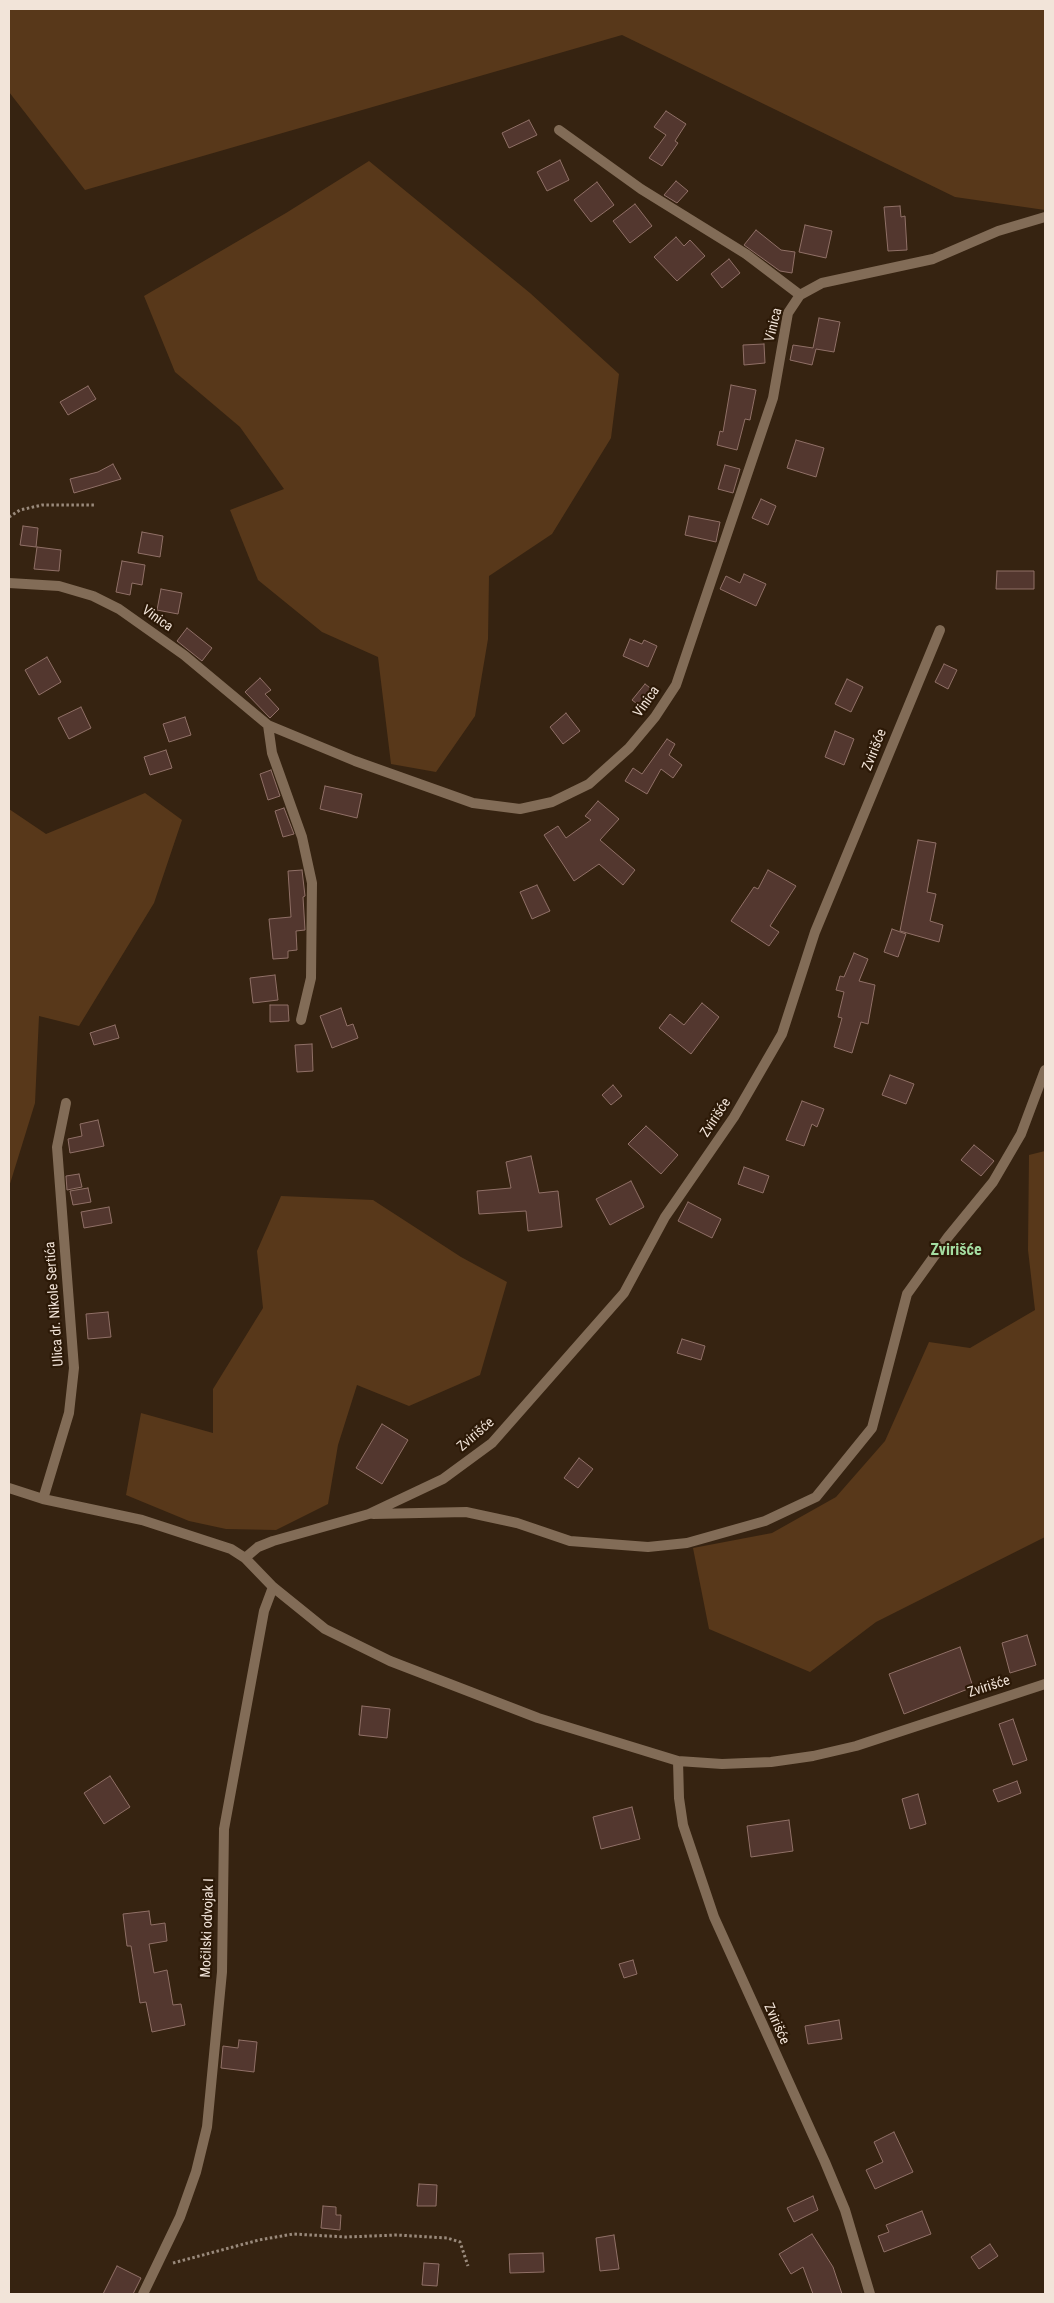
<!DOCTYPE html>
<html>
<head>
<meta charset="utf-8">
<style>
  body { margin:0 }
  #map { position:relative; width:1054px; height:2303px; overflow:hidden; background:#362311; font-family:"Roboto Condensed",sans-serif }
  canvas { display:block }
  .frame { position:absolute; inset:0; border:10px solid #f2e4d9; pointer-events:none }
</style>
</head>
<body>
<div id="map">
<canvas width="1054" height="2303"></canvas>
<div class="frame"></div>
</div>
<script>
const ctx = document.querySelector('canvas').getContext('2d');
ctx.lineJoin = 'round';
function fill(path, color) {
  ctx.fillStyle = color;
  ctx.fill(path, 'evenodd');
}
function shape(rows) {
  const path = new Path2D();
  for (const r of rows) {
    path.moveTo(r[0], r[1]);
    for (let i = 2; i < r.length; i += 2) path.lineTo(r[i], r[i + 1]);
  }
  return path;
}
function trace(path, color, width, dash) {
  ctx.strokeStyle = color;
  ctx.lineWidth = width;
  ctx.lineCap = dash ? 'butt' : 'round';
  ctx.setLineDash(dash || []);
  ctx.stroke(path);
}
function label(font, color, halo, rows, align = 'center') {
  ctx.font = font + ' "Roboto Condensed",sans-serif';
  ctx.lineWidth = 4.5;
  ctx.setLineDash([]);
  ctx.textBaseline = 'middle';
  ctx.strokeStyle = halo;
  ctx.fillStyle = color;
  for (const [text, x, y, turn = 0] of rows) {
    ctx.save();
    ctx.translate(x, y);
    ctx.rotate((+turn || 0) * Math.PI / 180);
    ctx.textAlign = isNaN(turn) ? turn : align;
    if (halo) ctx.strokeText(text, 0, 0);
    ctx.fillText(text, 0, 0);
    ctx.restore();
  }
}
fill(shape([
  [9,9,1045,9,1045,210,955,197,622,35,85,190,9,92],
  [369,161,530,293,619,374,611,438,552,534,489,576,488,639,475,716,436,772,391,764,378,657,322,632,258,580,230,510,284,489,240,427,175,372,144,296,286,213],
  [145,793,182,820,154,903,79,1026,39,1016,35,1103,9,1187,9,809,46,834],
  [1045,1151,1045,1537,876,1622,810,1672,709,1629,693,1548,772,1533,836,1497,885,1441,929,1342,970,1348,1035,1310,1028,1250,1029,1155],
  [281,1196,373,1200,461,1257,507,1282,480,1375,409,1406,357,1385,338,1445,328,1504,276,1530,226,1529,189,1521,126,1495,141,1413,213,1433,213,1389,263,1308,257,1251]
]), '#58381a');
const building = shape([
  [666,111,686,124,675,141,678,143,662,166,649,158,666,135,654,127,666,111],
  [529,120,537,135,509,148,502,133,529,120],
  [560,160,569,180,547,191,537,172,560,160],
  [676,181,688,191,677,203,664,195,676,181],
  [597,182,614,205,591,222,574,200,597,182],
  [635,204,652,226,630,243,613,221,635,204],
  [900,206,901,217,905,216,907,250,888,251,884,207,900,206],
  [805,225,832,231,826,258,799,252,805,225],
  [756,230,781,250,795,252,792,273,780,271,744,245,756,230],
  [676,237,684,246,690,240,705,256,677,281,654,257,676,237],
  [729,259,740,273,722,288,711,274,729,259],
  [819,318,840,322,834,352,816,349,812,365,790,360,793,345,813,348,819,318],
  [764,344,765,363,744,365,743,345,764,344],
  [731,385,756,390,750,420,745,419,737,450,717,445,720,431,723,432,731,385],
  [88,386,96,399,68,415,60,402,88,386],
  [796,440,824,448,816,477,787,468,796,440],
  [113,464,121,479,74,493,70,479,98,472,113,464],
  [725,465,740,469,733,493,718,489,725,465],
  [761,499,776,506,768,525,752,518,761,499],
  [689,516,720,522,716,542,685,535,689,516],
  [23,526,38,528,36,547,20,545,23,526],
  [142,532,163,536,160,557,138,553,142,532],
  [37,547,61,550,59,571,34,569,37,547],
  [122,561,145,565,142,585,132,583,130,595,116,592,122,561],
  [997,571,1034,571,1034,589,996,589,997,571],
  [744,574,766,584,756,606,720,589,726,576,740,583,744,574],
  [161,589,182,593,178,614,157,610,161,589],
  [187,628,212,648,202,661,177,641,187,628],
  [630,639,642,644,644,640,657,646,648,667,623,656,630,639],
  [47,657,61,682,39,695,25,670,47,657],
  [944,664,957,670,948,689,935,682,944,664],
  [260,678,271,690,265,694,279,709,270,718,245,692,260,678],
  [847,679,863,687,851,712,835,704,847,679],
  [645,684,658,694,645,710,632,700,645,684],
  [81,707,91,728,69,739,58,718,81,707],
  [566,713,580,731,563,744,550,727,566,713],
  [185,717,191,735,169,742,163,724,185,717],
  [835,731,854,739,844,765,825,757,835,731],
  [667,739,675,744,669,755,682,765,673,778,661,769,647,794,625,781,633,768,642,774,667,739],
  [166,750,172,768,150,775,144,757,166,750],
  [271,770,280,796,268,800,260,774,271,770],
  [325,786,362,794,357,818,320,809,325,786],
  [598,801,619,819,600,840,635,870,623,885,599,864,574,881,544,835,558,826,566,838,591,820,585,816,598,801],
  [284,808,294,834,283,837,275,811,284,808],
  [918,840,936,843,927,892,936,894,930,921,943,925,939,942,900,931,918,840],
  [302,870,305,896,303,897,305,930,296,931,297,950,288,951,288,958,273,959,269,919,291,917,288,871,302,870],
  [768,870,796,886,770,926,779,932,769,946,731,921,754,887,758,889,768,870],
  [537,885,550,911,532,919,520,892,537,885],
  [892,929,906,934,898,957,884,952,892,929],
  [854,953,868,959,859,981,875,985,868,1024,861,1022,852,1053,834,1047,842,1018,838,1017,844,992,836,990,840,976,844,977,854,953],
  [275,975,278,1000,253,1003,250,978,275,975],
  [702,1003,719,1017,691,1054,659,1028,670,1014,684,1025,702,1003],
  [270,1005,288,1005,289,1021,270,1022,270,1005],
  [341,1008,347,1026,353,1024,358,1038,332,1048,320,1016,341,1008],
  [115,1025,119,1038,94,1045,90,1033,115,1025],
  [312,1044,313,1071,297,1072,295,1045,312,1044],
  [890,1075,914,1084,906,1104,882,1095,890,1075],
  [613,1085,622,1096,611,1105,602,1095,613,1085],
  [802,1101,824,1109,817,1127,812,1124,804,1146,786,1140,802,1101],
  [98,1120,104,1146,70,1153,68,1139,82,1136,80,1124,98,1120],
  [646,1126,678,1155,661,1174,628,1144,646,1126],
  [974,1145,994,1161,981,1176,961,1160,974,1145],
  [531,1156,539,1193,558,1191,562,1227,528,1231,526,1211,479,1214,477,1191,511,1188,506,1162,531,1156],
  [744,1167,769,1176,763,1193,738,1184,744,1167],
  [79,1174,82,1187,67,1190,66,1176,79,1174],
  [631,1181,644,1207,610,1225,596,1199,631,1181],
  [88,1188,91,1202,73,1205,70,1191,88,1188],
  [688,1202,721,1219,712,1238,678,1221,688,1202],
  [109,1207,112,1223,84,1228,81,1212,109,1207],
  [108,1312,111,1337,88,1339,86,1314,108,1312],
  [682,1339,705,1346,701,1360,677,1353,682,1339],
  [382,1424,408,1440,382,1484,356,1468,382,1424],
  [579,1458,593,1469,578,1488,564,1478,579,1458],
  [1027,1635,1036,1665,1010,1673,1002,1643,1027,1635],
  [960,1647,973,1687,904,1714,889,1674,960,1647],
  [362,1706,390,1709,387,1738,359,1735,362,1706],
  [1013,1719,1027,1760,1013,1765,999,1724,1013,1719],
  [110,1776,130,1807,104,1824,84,1793,110,1776],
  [1017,1781,1021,1793,998,1802,993,1790,1017,1781],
  [918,1794,926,1824,910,1829,902,1799,918,1794],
  [632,1807,640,1839,601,1849,593,1817,632,1807],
  [789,1820,793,1851,751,1857,747,1826,789,1820],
  [149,1911,151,1925,165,1923,167,1941,149,1944,154,1973,167,1970,173,2005,181,2004,185,2025,152,2032,146,2002,140,2003,131,1946,127,1946,123,1914,149,1911],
  [633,1960,637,1974,624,1978,619,1964,633,1960],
  [839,2020,842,2039,808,2044,805,2026,839,2020],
  [239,2040,257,2042,254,2072,221,2068,223,2046,238,2048,239,2040],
  [894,2132,913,2172,875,2189,866,2170,883,2162,874,2142,894,2132],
  [419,2184,437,2185,436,2206,417,2206,419,2184],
  [813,2196,818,2210,794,2222,787,2208,813,2196],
  [323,2206,336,2207,336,2215,341,2215,340,2230,321,2228,323,2206],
  [922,2211,931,2234,884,2252,878,2236,889,2232,886,2225,922,2211],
  [812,2234,833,2267,842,2294,813,2294,803,2267,791,2274,779,2254,812,2234],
  [614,2235,619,2269,600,2271,596,2238,614,2235],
  [990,2244,998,2256,979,2269,971,2257,990,2244],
  [543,2253,544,2272,510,2273,509,2254,543,2253],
  [424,2263,439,2264,437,2286,422,2285,424,2263],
  [117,2266,141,2278,133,2294,103,2294,117,2266]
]);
fill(building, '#53372f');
trace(building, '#907067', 1);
trace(shape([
  [9,517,20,510,42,505,95,505],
  [173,2263,259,2240,293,2234,346,2237,397,2235,447,2238,460,2242,468,2266]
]), '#9a8a7c', 3, [2.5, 2.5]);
trace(shape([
  [559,130,641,189,746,254,800,295],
  [9,583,59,586,93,596,119,609,184,655,268,725,355,761,473,803,520,809,552,802,589,784,629,748,655,717,676,685,773,398,788,313,800,295,822,283,933,259,998,231,1045,217],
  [268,725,272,753,302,837,312,883,311,978,301,1020],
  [9,1488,43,1499,142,1520,231,1549,245,1558,273,1587,325,1629,390,1661,538,1718,678,1761,722,1764,771,1762,813,1756,856,1746,1045,1684],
  [43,1499,69,1413,74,1368,57,1147,66,1103],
  [373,1514,466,1512,517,1523,570,1541,648,1547,687,1543,765,1521,816,1497,872,1428,907,1294,948,1237,993,1182,1021,1134,1045,1070],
  [245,1558,258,1547,273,1541,369,1514,443,1479,492,1443,624,1293,665,1217,734,1117,782,1034,815,932,940,630],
  [678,1761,679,1798,683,1825,714,1917,825,2162,845,2210,870,2294],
  [143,2294,180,2217,196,2172,207,2127,222,1972,224,1829,264,1611,273,1587]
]), '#826c57', 10);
label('14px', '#f2e4d9', '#2c1907', [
  ["Vinica",774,325,-76],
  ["Vinica",157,619,35],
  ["Vinica",647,702,-55],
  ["Zvirišće",875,750,-69],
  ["Zvirišće",716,1118,-57],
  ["Ulica dr. Nikole Sertića",55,1304,-94],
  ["Zvirišće",476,1435,-41],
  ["Zvirišće",989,1687,-18],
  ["Močilski odvojak I",208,1928,-88],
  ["Zvirišće",776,2024,66]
]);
label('bold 16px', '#a4dda1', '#2c1907', [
  ["Zvirišće",956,1251]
]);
</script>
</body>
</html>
